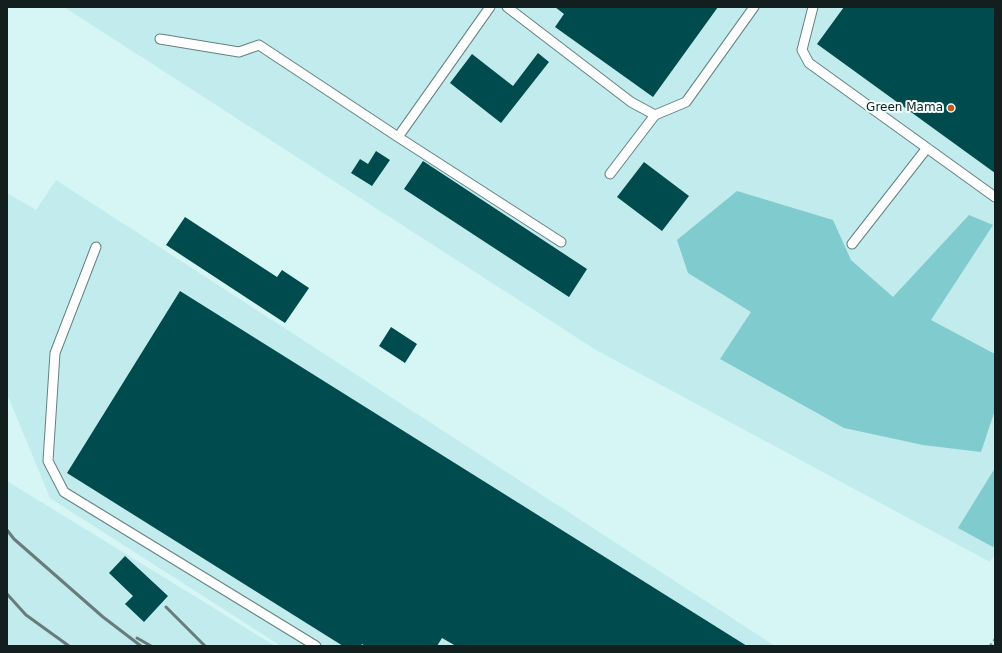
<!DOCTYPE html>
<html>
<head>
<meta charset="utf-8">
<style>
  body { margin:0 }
  #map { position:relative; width:1002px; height:653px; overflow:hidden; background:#d6f6f6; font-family:"DejaVu Sans",sans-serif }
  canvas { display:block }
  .frame { position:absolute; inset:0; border:8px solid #131f1f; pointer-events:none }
</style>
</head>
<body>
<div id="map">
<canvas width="1002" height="653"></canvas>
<div class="frame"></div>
</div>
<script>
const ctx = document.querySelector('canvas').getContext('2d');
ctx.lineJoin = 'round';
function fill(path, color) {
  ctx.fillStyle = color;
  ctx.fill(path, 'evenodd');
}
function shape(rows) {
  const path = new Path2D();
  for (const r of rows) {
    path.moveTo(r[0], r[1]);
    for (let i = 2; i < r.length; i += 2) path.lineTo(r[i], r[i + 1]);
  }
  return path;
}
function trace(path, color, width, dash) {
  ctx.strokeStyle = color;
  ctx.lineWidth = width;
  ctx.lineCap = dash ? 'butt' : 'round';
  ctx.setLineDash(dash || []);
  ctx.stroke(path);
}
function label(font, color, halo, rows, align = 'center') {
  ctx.font = font + ' "DejaVu Sans",sans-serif';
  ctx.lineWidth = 4;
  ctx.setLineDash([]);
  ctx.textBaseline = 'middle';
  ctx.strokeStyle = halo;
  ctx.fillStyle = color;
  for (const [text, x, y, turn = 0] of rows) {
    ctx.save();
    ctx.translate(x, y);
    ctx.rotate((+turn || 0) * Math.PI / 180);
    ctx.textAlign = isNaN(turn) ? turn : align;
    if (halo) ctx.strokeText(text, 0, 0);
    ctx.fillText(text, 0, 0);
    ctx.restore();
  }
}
fill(shape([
  [64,7,995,7,995,554,990,562,596,350],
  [56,180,775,646,281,646,50,498,7,394,7,193,36,210],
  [7,481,191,594,275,646,7,646]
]), '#c2ebed');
fill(shape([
  [737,191,833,220,851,260,893,297,969,215,993,225,931,320,995,354,995,410,981,452,923,445,844,428,720,359,751,312,688,273,677,240],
  [995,468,995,543,993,547,958,528]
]), '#80cbce');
fill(shape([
  [555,7,718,7,653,97,555,27,564,14],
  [844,7,995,7,995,173,817,44],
  [538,53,549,62,501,123,450,83,472,54,513,86],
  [376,151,390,160,372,186,351,173,360,159,368,164],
  [423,161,587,269,569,297,404,189],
  [644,162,689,196,662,231,617,197],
  [185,217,277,277,282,270,309,288,285,323,166,245],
  [180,291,747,646,456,646,442,638,437,646,365,646,362,644,361,646,343,646,67,473],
  [391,327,417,344,405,363,379,346],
  [125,556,168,596,144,622,125,604,133,596,109,573]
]), '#004b4e');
const service = shape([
  [507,7,631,102,655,115,686,102,754,7],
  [813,7,802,50,809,63,995,197],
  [160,39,239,52,259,45,398,137,490,7],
  [398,137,561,242],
  [610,174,655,115],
  [852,244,927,148],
  [96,247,55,353,48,461,64,492,316,646]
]);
trace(service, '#648182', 11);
trace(shape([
  [990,646,995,639]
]), '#7f9696', 2.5, [3, 3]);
trace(service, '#fff', 9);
trace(shape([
  [7,530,14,539,103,617,141,646],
  [7,594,26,615,69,646],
  [166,607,205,646],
  [137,638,151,646]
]), '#687c7c', 3);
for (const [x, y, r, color] of [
  [951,108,4,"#bd5c1c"]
]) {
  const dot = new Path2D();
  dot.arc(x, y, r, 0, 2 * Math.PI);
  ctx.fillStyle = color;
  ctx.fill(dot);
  trace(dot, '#f2ffff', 1.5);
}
label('12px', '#131f1f', '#f2ffff', [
  ["Green Mama",943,108]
], 'right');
</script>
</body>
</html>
